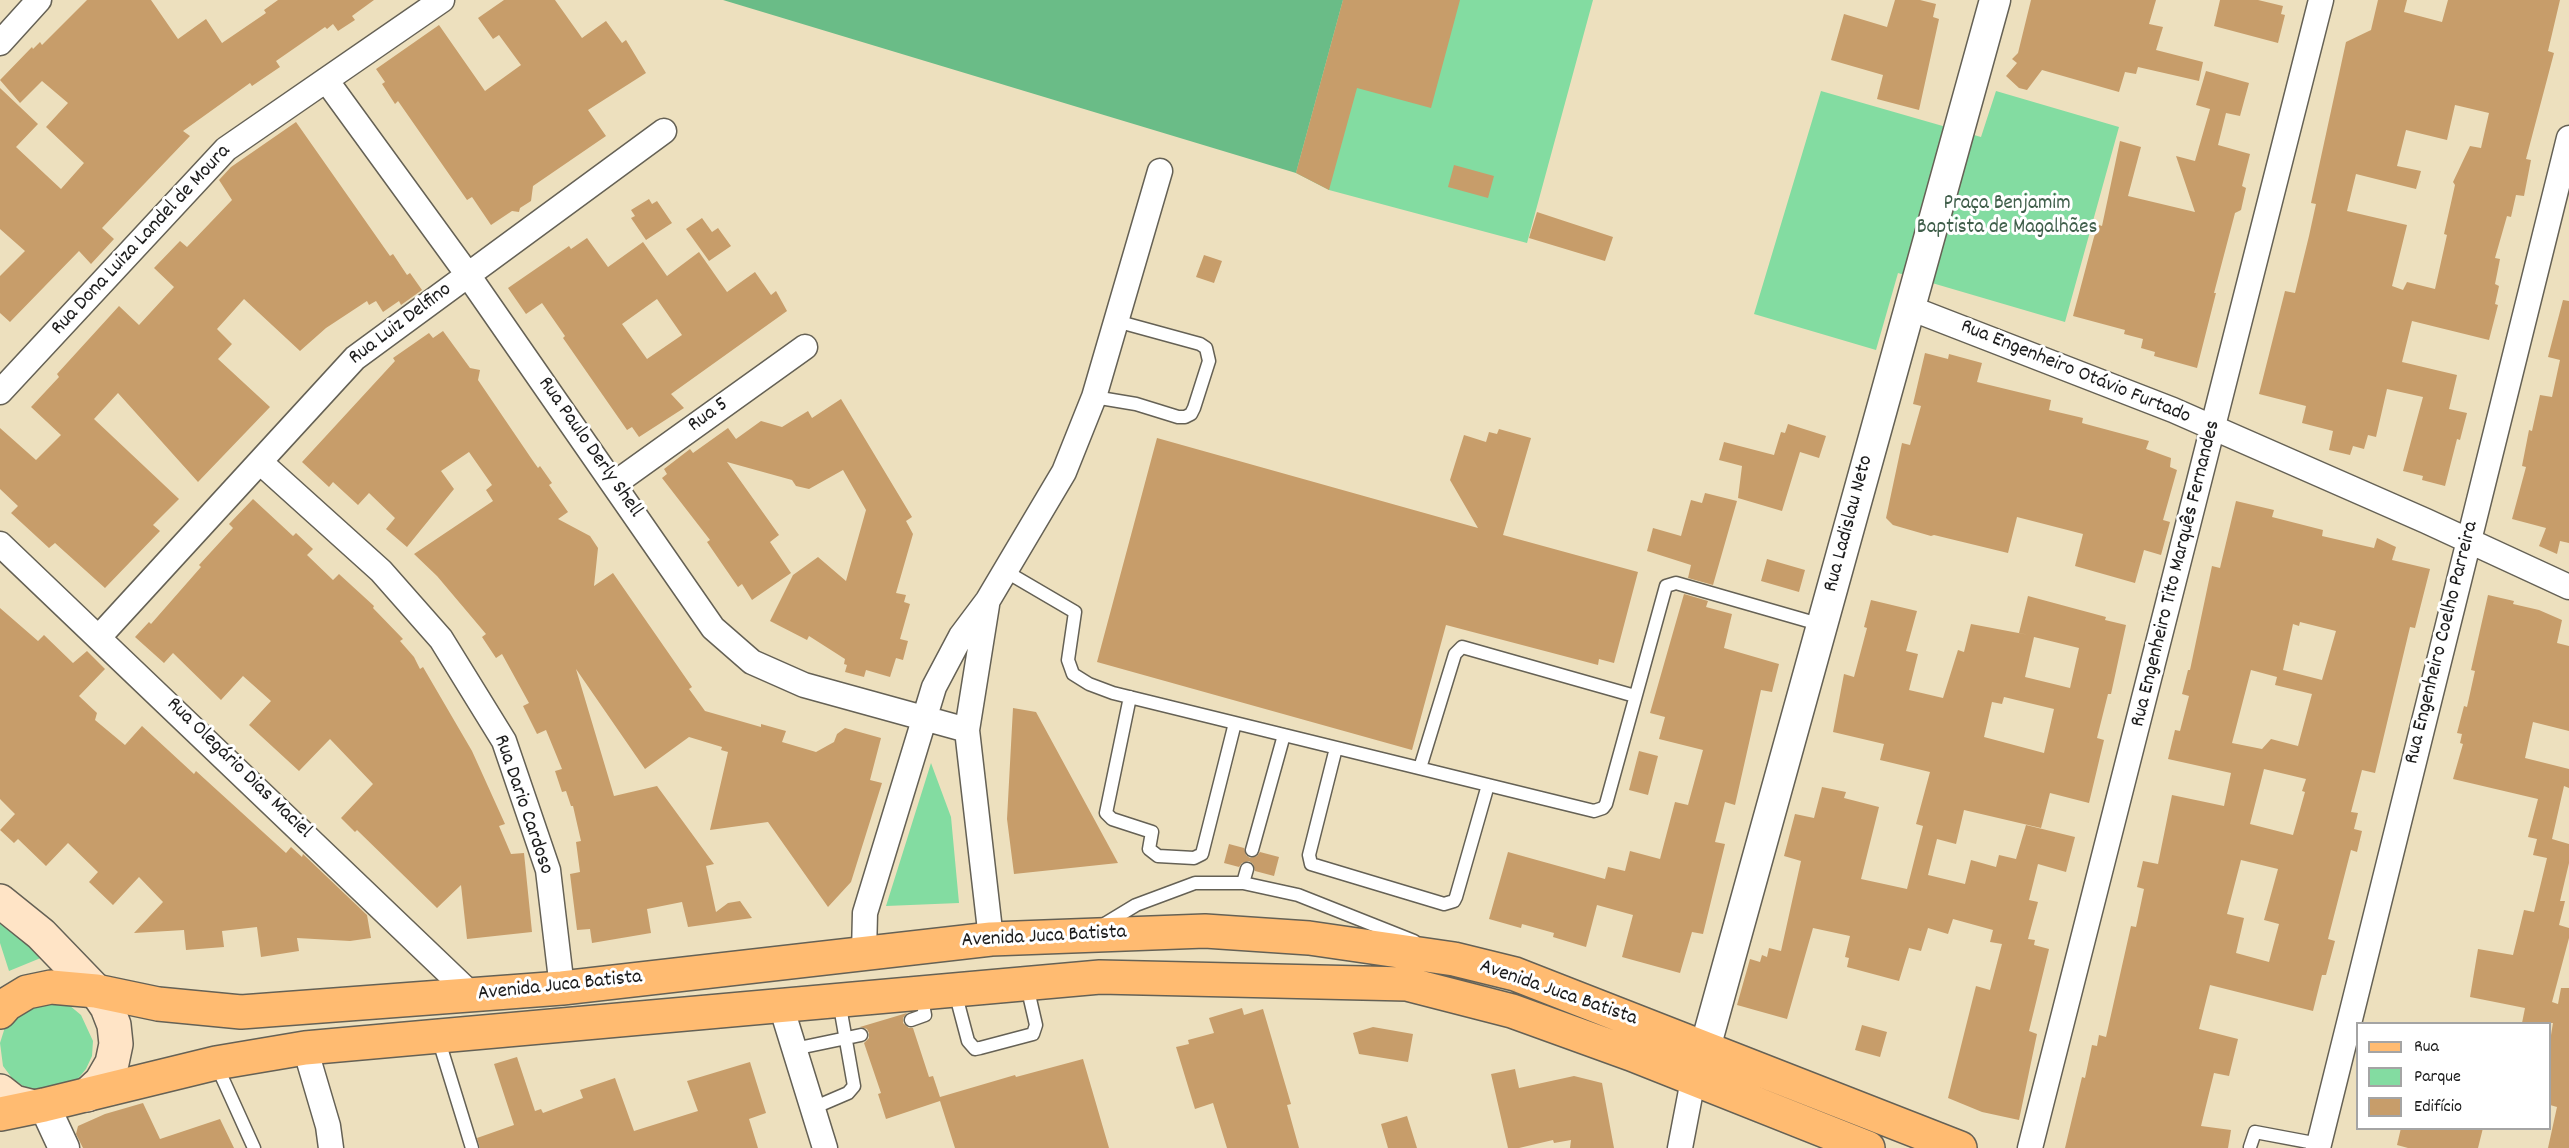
<!DOCTYPE html>
<html>
<head>
<meta charset="utf-8">
<style>
  body { margin:0 }
  #map { position:relative; width:2569px; height:1148px; overflow:hidden; background:#ede0be; font-family:Dekko,sans-serif }
  canvas { display:block }
  .legend { position:absolute; left:2356px; top:1022px; width:195px; height:108px; box-sizing:border-box; background:#fff; border:2px solid #a4a4a4; margin:0; padding:8px 10px; list-style:none; font-size:18px; color:#1c1c1c }
  .legend li { display:flex; align-items:center; gap:12px; height:30px }
  .legend b { width:30px; border:2px solid #a4a4a4 }
</style>
</head>
<body>
<div id="map">
<canvas width="2569" height="1148"></canvas>
<ul class="legend">
<li><b style="height:8px;background:#ffbb71"></b>Rua</li>
<li><b style="height:16px;background:#83dca1"></b>Parque</li>
<li><b style="height:16px;background:#c79d6a"></b>Edifício</li>
</ul>
</div>
<script>
const ctx = document.querySelector('canvas').getContext('2d');
ctx.lineJoin = 'round';
function fill(path, color) {
  ctx.fillStyle = color;
  ctx.fill(path, 'evenodd');
}
function shape(rows) {
  const path = new Path2D();
  for (const r of rows) {
    path.moveTo(r[0], r[1]);
    for (let i = 2; i < r.length; i += 2) path.lineTo(r[i], r[i + 1]);
  }
  return path;
}
function trace(path, color, width, dash) {
  ctx.strokeStyle = color;
  ctx.lineWidth = width;
  ctx.lineCap = dash ? 'butt' : 'round';
  ctx.setLineDash(dash || []);
  ctx.stroke(path);
}
function label(font, color, halo, rows, align = 'center') {
  ctx.font = font + ' Dekko,sans-serif';
  ctx.lineWidth = 6;
  ctx.setLineDash([]);
  ctx.textBaseline = 'middle';
  ctx.strokeStyle = halo;
  ctx.fillStyle = color;
  for (const [text, x, y, turn = 0] of rows) {
    ctx.save();
    ctx.translate(x, y);
    ctx.rotate((+turn || 0) * Math.PI / 180);
    ctx.textAlign = isNaN(turn) ? turn : align;
    if (halo) ctx.strokeText(text, 0, 0);
    ctx.fillText(text, 0, 0);
    ctx.restore();
  }
}
fill(shape([
  [1343,0,1593,0,1527,243,1329,190,1296,173],
  [1821,91,1981,137,1996,91,2119,127,2065,322,1898,273,1876,350,1754,314],
  [931,763,951,817,959,903,886,906],
  [0,909,48,955,9,971,0,943],
  [41,1001,69,1005,81,1015,93,1041,92,1056,86,1069,77,1080,65,1087,37,1091,23,1086,12,1078,3,1066,0,1043,6,1024]
]), '#83dca1');
fill(shape([
  [723,0,1343,0,1296,173]
]), '#6abc87');
fill(shape([
  [87,0,151,0,178,39,206,19,222,43,266,13,264,10,278,0,374,0,352,16,355,20,338,31,333,24,327,29,325,27,276,61,280,67,252,86,250,83,183,131,190,136,102,228,114,239,91,264,79,251,10,322,0,313,0,276,25,251,0,229,0,88,38,124,16,147,61,189,84,163,46,127,68,103,42,81,20,103,0,80,32,47,33,49,40,42,42,45],
  [504,0,555,0,582,38,606,21,622,43,626,40,646,73,588,110,606,136,533,186,531,201,520,208,519,212,512,211,491,225,472,197,467,200,398,101,395,104,382,84,385,82,376,69,439,25,485,91,521,65,499,35,493,39,478,18],
  [1343,0,1460,0,1431,108,1357,88,1329,190,1296,173],
  [1895,0,1920,0,1936,4,1933,17,1939,19,1919,110,1877,99,1883,75,1831,60,1844,14,1887,27],
  [2031,0,2156,0,2149,24,2163,27,2156,50,2203,62,2199,81,2138,67,2136,74,2125,72,2119,92,2042,70,2027,90,2019,88,2006,76,2017,63,2012,59,2018,53],
  [2220,0,2258,0,2283,6,2281,14,2285,15,2278,43,2214,26],
  [2378,0,2407,0,2404,12,2442,22,2448,0,2560,0,2548,51,2554,53,2526,159,2531,160,2524,196,2516,195,2511,217,2507,216,2495,258,2500,259,2495,284,2499,286,2495,304,2498,305,2489,340,2412,321,2402,362,2457,375,2449,409,2467,413,2460,440,2457,439,2445,486,2422,480,2423,476,2403,471,2423,397,2387,389,2376,437,2368,435,2364,449,2353,446,2350,455,2329,450,2333,431,2302,423,2306,406,2259,394,2285,291,2295,293,2309,236,2316,204,2311,203,2346,42,2371,30],
  [2455,105,2489,113,2481,148,2470,146,2453,182,2455,185,2444,234,2447,235,2435,289,2407,282,2403,290,2392,286,2407,225,2347,211,2356,174,2416,189,2421,171,2397,166,2406,130,2447,140],
  [2206,71,2249,83,2240,116,2226,113,2218,145,2250,154,2242,186,2246,188,2241,210,2235,213,2214,293,2216,293,2197,368,2154,356,2155,352,2141,348,2143,339,2124,334,2125,330,2073,316,2094,237,2099,225,2102,226,2120,141,2141,147,2128,196,2195,212,2176,156,2195,161,2210,109,2196,105],
  [296,122,390,256,393,254,407,275,410,273,422,290,401,305,399,301,383,312,376,301,369,305,367,301,326,328,300,351,244,299,217,329,232,344,218,359,270,407,198,482,118,393,94,419,179,499,153,525,160,531,105,588,55,543,49,548,11,513,18,506,0,489,0,428,36,460,61,435,31,407,59,377,57,374,119,306,139,325,174,287,154,268,180,241,187,247,232,200,219,180,231,167],
  [1454,165,1494,176,1488,198,1448,187],
  [649,199,652,204,657,201,672,223,646,240,631,218,635,216,631,210],
  [1537,212,1613,237,1605,261,1529,238],
  [702,218,712,232,718,228,731,246,709,261,686,229],
  [587,238,608,267,643,242,667,276,699,252,727,292,755,272,771,295,776,291,787,311,671,394,684,408,639,437,632,427,627,430,563,338,565,336,542,303,526,314,508,288,569,246,571,249],
  [657,299,682,335,647,359,622,324],
  [1204,255,1222,261,1214,283,1196,277],
  [2563,300,2569,301,2569,543,2560,541,2557,554,2539,546,2546,528,2512,519,2526,467,2522,466,2529,430,2532,431,2540,395,2552,397,2560,360,2548,357],
  [443,331,470,368,480,370,478,380,531,458,538,468,540,466,552,483,549,485,568,512,558,519,590,536,598,548,594,586,613,573,692,687,689,689,705,711,761,727,761,724,786,731,782,742,816,752,834,742,837,734,845,728,881,738,870,780,882,783,851,882,828,907,768,822,710,830,728,752,721,750,722,747,689,737,645,769,576,669,614,796,657,786,714,864,706,866,716,912,728,903,740,901,752,918,688,927,682,902,647,909,651,933,592,943,590,929,577,930,570,874,580,872,576,842,581,841,573,806,571,806,566,791,562,792,555,771,562,769,546,730,537,734,523,706,529,703,502,654,496,658,482,637,486,634,437,576,414,554,493,501,486,490,492,485,469,452,441,471,454,489,407,547,386,529,395,518,369,493,358,505,333,482,329,487,302,462,395,361,393,358,429,333,433,338],
  [1925,353,1948,359,1949,354,1982,363,1977,382,2051,400,2049,410,2083,418,2082,423,2149,441,2146,449,2171,458,2170,467,2177,470,2163,520,2170,522,2161,555,2144,550,2135,583,2075,566,2083,534,2017,517,2008,553,1934,535,1931,536,1893,525,1886,518,1902,443,1910,445,1921,406,1913,404],
  [841,399,912,517,906,521,913,534,896,593,906,595,904,602,910,604,900,639,908,641,903,660,896,658,890,677,866,670,864,677,845,672,847,665,844,664,845,659,809,636,807,640,770,621,793,575,818,557,846,581,866,510,843,470,809,489,796,486,792,480,727,462,779,535,770,542,791,573,752,600,742,584,738,587,707,542,710,540,662,478,667,474,664,469,690,449,693,453,728,428,736,439,761,421,782,427,808,411,812,418],
  [1788,424,1826,436,1819,458,1800,452,1782,511,1738,498,1742,466,1719,460,1724,442,1774,455,1781,432,1785,433],
  [1499,429,1531,438,1503,535,1638,572,1614,663,1599,659,1598,665,1446,625,1412,750,1097,662,1157,438,1478,528,1450,480,1464,435,1486,442,1489,432,1497,434],
  [1705,493,1737,501,1713,585,1688,578,1691,565,1647,551,1653,528,1681,536,1691,500,1702,503],
  [253,499,293,536,296,533,313,549,307,555,333,580,339,574,374,606,373,608,403,639,400,641,414,657,420,669,423,667,472,751,505,824,499,826,511,854,524,853,532,932,467,939,461,885,437,908,357,830,355,832,341,818,373,784,330,739,299,771,249,725,271,701,243,676,221,700,173,653,164,663,135,637,149,622,151,624,201,567,199,565,233,528,229,524],
  [2236,501,2274,510,2272,517,2323,530,2322,536,2374,548,2377,538,2396,547,2392,560,2430,569,2415,628,2410,627,2375,773,2362,770,2351,812,2358,813,2354,829,2362,831,2357,852,2351,850,2328,939,2335,941,2326,975,2322,975,2313,1011,2210,985,2199,1029,2238,1039,2229,1076,2214,1073,2201,1126,2231,1130,2228,1148,2065,1148,2082,1077,2085,1078,2092,1045,2097,1046,2099,1035,2106,1037,2131,926,2136,927,2144,889,2137,887,2143,861,2158,864,2172,795,2224,806,2231,773,2168,759,2175,730,2180,731,2189,696,2182,694,2188,670,2190,670,2212,566,2220,568],
  [2300,622,2336,631,2322,680,2283,670,2293,624,2299,626],
  [2251,670,2277,677,2275,685,2312,694,2298,746,2271,739,2262,749,2232,743],
  [2264,769,2306,779,2302,791,2305,792,2293,835,2250,824],
  [2241,860,2278,869,2264,920,2279,924,2269,962,2236,953,2244,918,2227,914],
  [1767,559,1805,570,1799,592,1761,581],
  [1684,594,1708,601,1706,607,1732,614,1724,648,1779,664,1772,692,1761,690,1735,805,1725,802,1715,842,1725,844,1703,934,1692,932,1680,973,1622,957,1633,915,1597,905,1586,947,1553,937,1554,933,1522,924,1521,928,1489,919,1508,852,1605,879,1608,867,1625,871,1630,851,1660,859,1675,802,1688,805,1703,750,1659,739,1665,717,1650,713],
  [2488,595,2514,601,2513,604,2539,610,2562,620,2557,643,2569,646,2569,731,2533,722,2525,758,2569,769,2569,788,2564,786,2552,839,2569,844,2569,863,2560,901,2565,901,2559,925,2569,928,2569,938,2552,1002,2558,1004,2561,988,2569,988,2569,1148,2548,1148,2557,1107,2550,1105,2550,1041,2553,1023,2522,1023,2525,1008,2470,997,2478,949,2513,955,2524,910,2534,912,2547,858,2533,855,2537,839,2528,837,2538,799,2453,779,2463,744,2460,743,2462,734,2457,733,2464,706,2467,707,2475,671,2471,670],
  [2028,596,2106,617,2105,620,2126,625,2111,694,2108,694,2097,738,2104,740,2089,803,2050,793,2041,828,1964,810,1956,844,1937,839,1928,875,1965,884,1971,860,1996,867,1999,855,2016,859,2026,825,2075,837,2066,872,2038,864,2029,900,2038,902,2028,939,2035,940,2034,945,2049,949,2029,1031,2037,1034,2019,1120,1982,1112,1948,1098,1976,986,1990,990,2002,944,1990,942,1993,930,1953,919,1948,934,1928,928,1921,951,1909,948,1899,981,1847,967,1849,958,1845,957,1850,936,1813,928,1787,1019,1737,1005,1750,959,1760,962,1762,955,1767,957,1769,948,1781,951,1801,861,1784,856,1795,814,1814,818,1822,787,1846,792,1844,798,1879,807,1861,879,1907,889,1923,826,1916,824,1930,772,1880,760,1884,744,1833,732,1844,674,1854,677,1867,628,1864,627,1871,600,1917,611,1906,651,1918,654,1909,690,1943,698,1958,650,1964,652,1971,624,2029,635,2019,633],
  [2034,637,2079,648,2070,688,2025,677],
  [2004,697,2054,709,2044,753,1984,737,1992,702,2002,704],
  [0,608,38,641,44,635,73,663,87,651,105,669,79,696,97,713,95,720,125,745,142,726,194,774,196,771,286,853,291,847,302,857,303,854,367,915,371,938,350,941,297,938,299,951,261,957,257,927,222,931,224,947,186,950,184,930,134,933,163,902,139,877,113,905,89,882,98,872,68,843,46,866,18,839,14,843,0,830,15,814,0,799],
  [1013,708,1036,712,1118,863,1014,874,1007,819],
  [1639,751,1658,756,1648,795,1629,790],
  [1229,844,1244,848,1246,855,1250,858,1257,856,1260,852,1279,857,1274,876,1255,871,1253,864,1249,861,1242,863,1239,867,1224,863],
  [1242,1008,1244,1015,1263,1009,1291,1104,1287,1105,1299,1148,1227,1148,1213,1103,1195,1109,1176,1047,1189,1044,1188,1040,1214,1033,1209,1018],
  [907,1013,903,1018,903,1023,909,1028,913,1028,929,1077,933,1076,940,1097,1015,1075,1016,1077,1083,1059,1109,1148,955,1148,940,1101,886,1119,878,1094,881,1093,864,1043,869,1038,869,1033,867,1029,860,1027],
  [1862,1025,1887,1032,1880,1057,1855,1050],
  [1373,1027,1413,1034,1408,1062,1359,1054,1353,1033],
  [517,1057,535,1111,541,1109,543,1113,583,1098,580,1090,615,1078,634,1131,698,1111,687,1081,750,1062,766,1113,749,1119,758,1148,480,1148,477,1138,514,1125,494,1064],
  [1515,1069,1519,1088,1574,1076,1602,1083,1614,1148,1570,1148,1571,1140,1554,1143,1553,1140,1519,1148,1508,1148,1491,1074],
  [143,1103,160,1139,220,1119,234,1148,83,1148,76,1134,78,1126,105,1114],
  [1407,1116,1417,1148,1388,1148,1381,1124],
  [2401,1128,2483,1128,2478,1148,2408,1148,2397,1145]
]), '#c79d6a');
const service = shape([
  [1094,397,1136,404,1178,417,1185,417,1191,414,1194,408,1209,361,1206,348,1200,344,1116,321],
  [1005,571,1075,612,1068,660,1073,674,1089,684,1113,693,1594,811,1603,808,1606,804,1666,586,1676,583,1822,625],
  [1130,697,1106,813,1112,819,1152,832,1149,849,1158,856,1194,858,1202,854,1235,723],
  [1336,748,1309,855,1311,864,1444,904,1454,901,1456,897,1488,785],
  [1420,768,1455,654,1462,647,1635,696],
  [1252,850,1284,735],
  [1243,883,1247,869],
  [1103,925,1136,905,1195,883,1243,883,1298,895,1414,941],
  [955,992,968,1041,975,1049,980,1048,1033,1034,1036,1025,1027,986],
  [911,1020,925,1015,921,993],
  [438,1038,472,1148],
  [794,1049,861,1035],
  [216,1064,254,1148],
  [813,1108,848,1093,854,1086,839,1001],
  [2250,1147,2255,1132,2319,1144]
]);
const minor = shape([
  [0,43,39,0],
  [326,80,468,275,713,628,752,662,804,685,967,730],
  [1910,308,2173,410,2426,521,2569,587],
  [0,392,226,149,442,0],
  [260,462,381,571,441,639,504,741,548,870,562,988],
  [614,484,805,347],
  [0,544,473,996],
  [987,605,967,730,991,939],
  [99,637,355,358,664,131],
  [864,953,865,913,934,687,961,636,988,600,1064,472,1094,397,1160,171],
  [781,1006,825,1148],
  [305,1048,328,1126,331,1148],
  [1680,1148,1693,1080],
  [2030,1148,2321,0],
  [2318,1148,2569,138]
]);
const tertiary = shape([
  [1705,1048,1995,0],
  [44,1105,64,1148]
]);
const secondary = shape([
  [0,901,41,934,96,991,107,1007,114,1025,116,1044,112,1063,101,1082,87,1095],
  [0,1091,14,1102,34,1107]
]);
const primary = shape([
  [0,1012,7,1004,27,992,51,987,96,991,158,1004,241,1012,562,988,991,939,1205,931,1309,938,1454,959,1515,974,1960,1148],
  [0,1114,44,1105,216,1063,305,1048,1100,977,1407,984,1512,1011,1631,1054,1868,1148]
]);
trace(service, '#656155', 15);
trace(minor, '#656155', 27);
trace(tertiary, '#656155', 33);
trace(secondary, '#656155', 36);
trace(primary, '#656155', 36);
trace(service, '#fff', 12);
trace(minor, '#fff', 24);
trace(tertiary, '#fff', 30);
trace(secondary, '#ffe4c6', 33);
trace(primary, '#ffbb71', 33);
label('21px', '#405f4b', '#fff', [
  ["Praça Benjamim",2007,205],
  ["Baptista de Magalhães",2007,229]
]);
label('21px', '#1c1c1c', '#fff', [
  ["Rua Dona Luiza Landel de Moura",142,241,-47],
  ["Rua Luiz Delfino",401,325,-37],
  ["Rua Engenheiro Otávio Furtado",2075,373,22],
  ["Rua 5",709,416,-36],
  ["Rua Paulo Derly Shell",589,448,55],
  ["Rua Ladislau Neto",1850,524,-75],
  ["Rua Engenheiro Tito Marquês Fernandes",2177,574,-76],
  ["Rua Engenheiro Coelho Parreira",2443,643,-76],
  ["Rua Olegário Dias Maciel",238,769,44],
  ["Rua Dario Cardoso",522,805,71],
  ["Avenida Juca Batista",1044,938,-3],
  ["Avenida Juca Batista",560,987,-6],
  ["Avenida Juca Batista",1558,994,19]
]);
</script>
</body>
</html>
